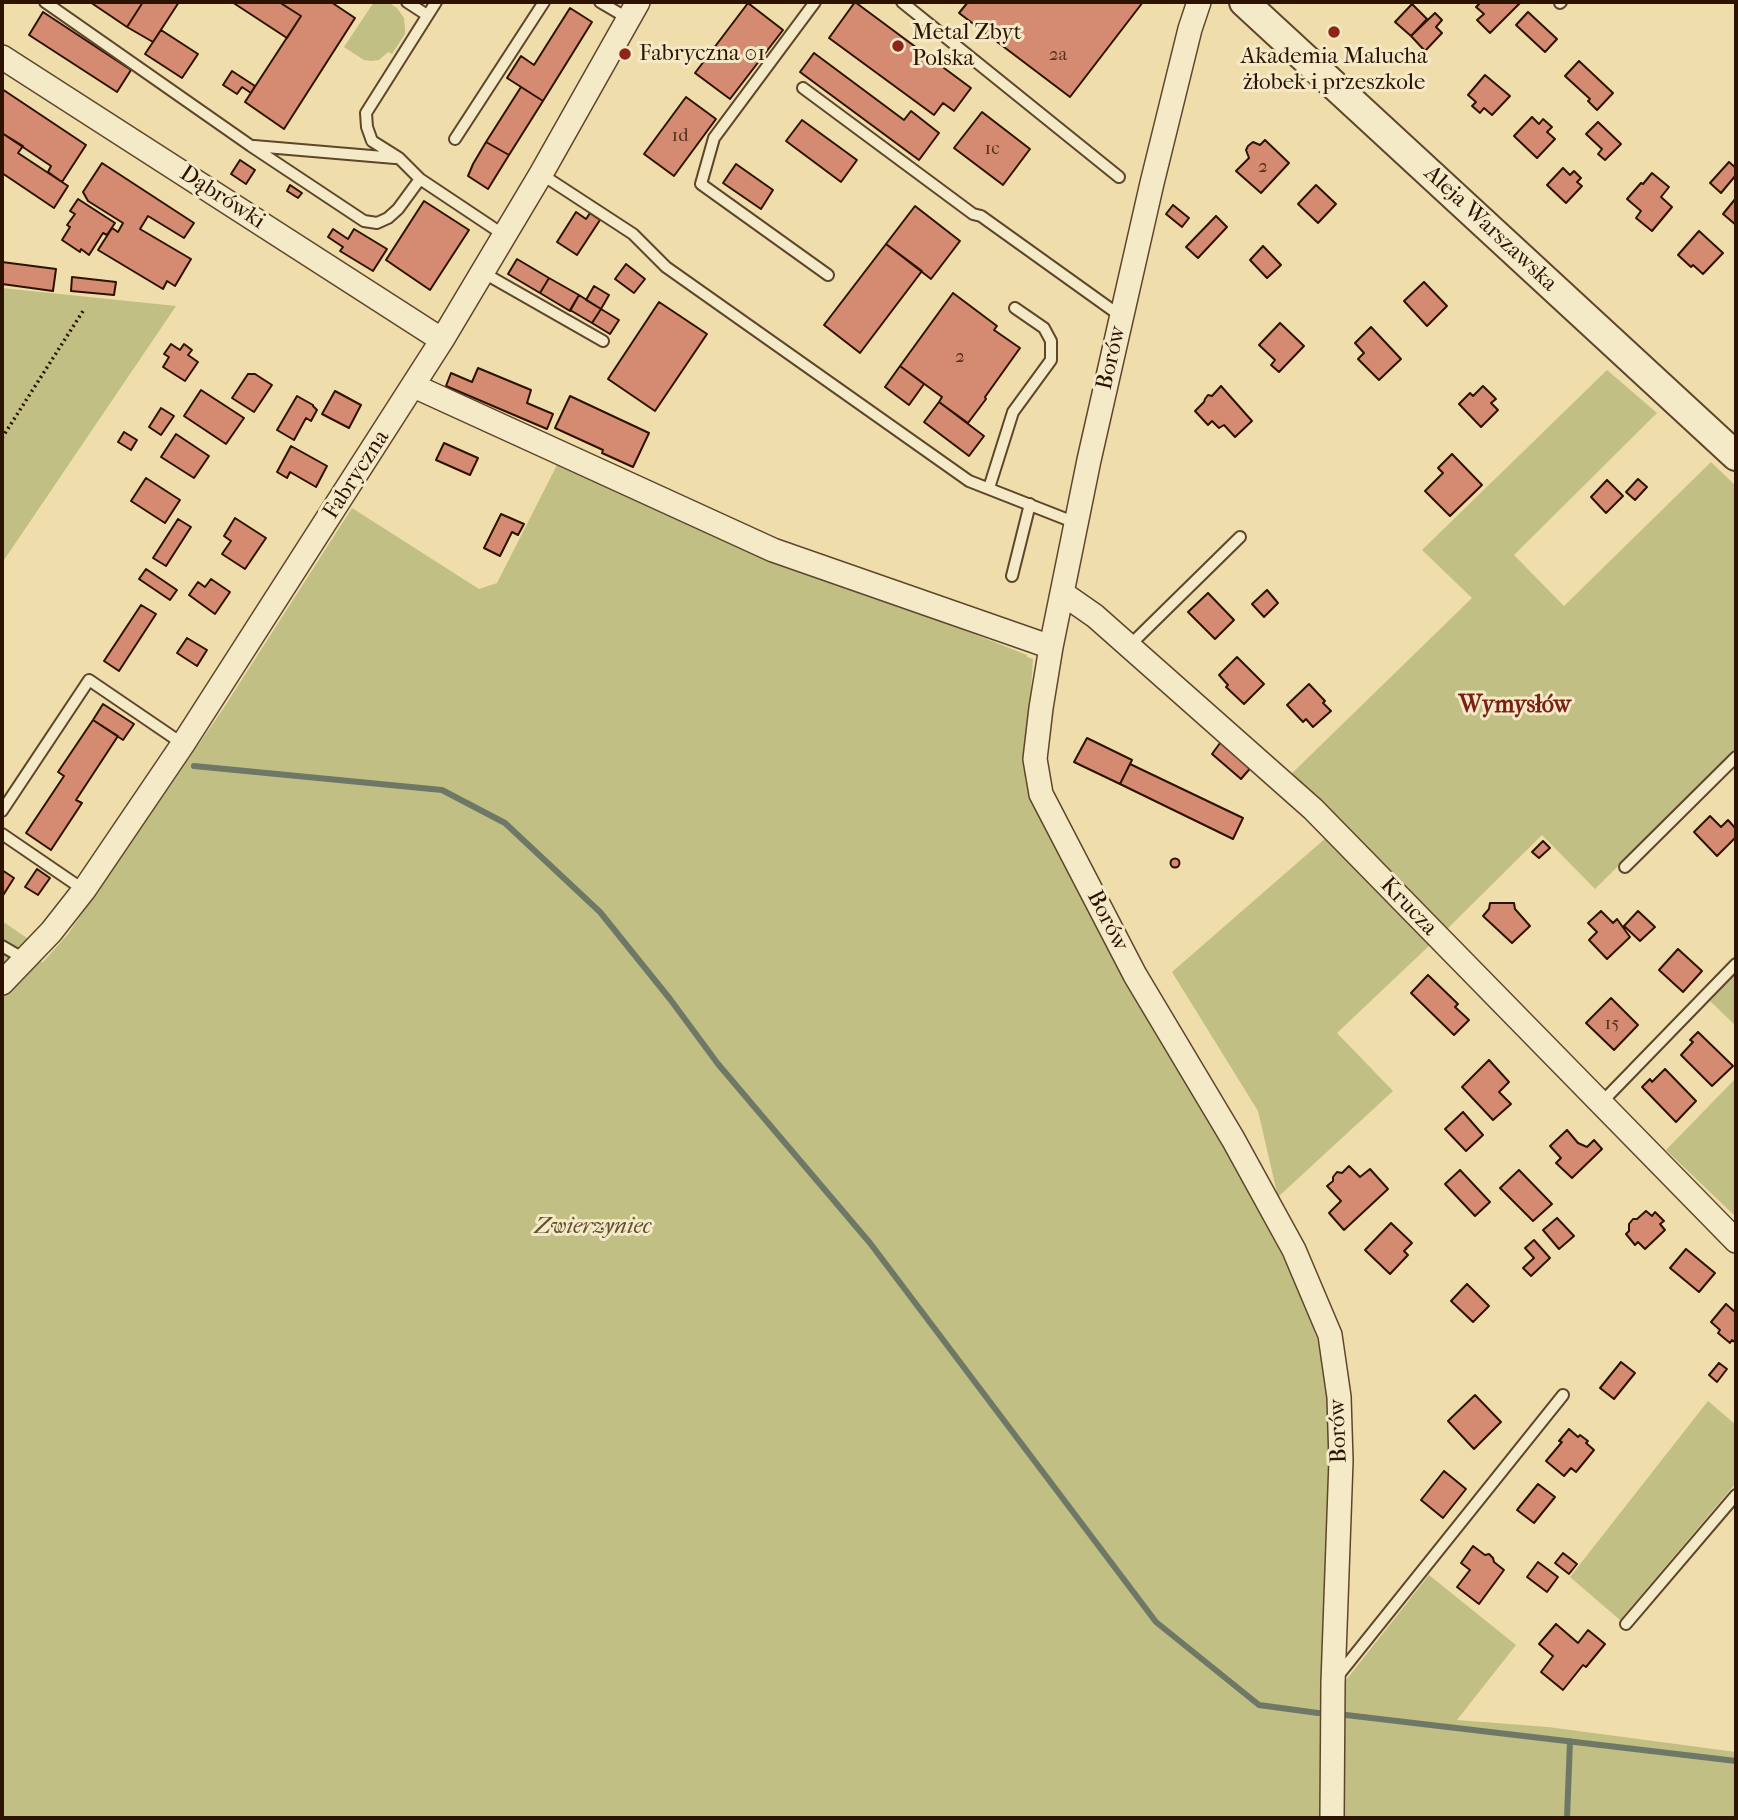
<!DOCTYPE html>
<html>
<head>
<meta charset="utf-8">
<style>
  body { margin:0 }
  #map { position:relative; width:1738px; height:1820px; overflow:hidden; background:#efdeab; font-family:"IM FELL French Canon",serif }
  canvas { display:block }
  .frame { position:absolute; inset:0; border:4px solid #2d1200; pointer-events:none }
</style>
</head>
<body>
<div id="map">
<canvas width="1738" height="1820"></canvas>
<div class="frame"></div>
</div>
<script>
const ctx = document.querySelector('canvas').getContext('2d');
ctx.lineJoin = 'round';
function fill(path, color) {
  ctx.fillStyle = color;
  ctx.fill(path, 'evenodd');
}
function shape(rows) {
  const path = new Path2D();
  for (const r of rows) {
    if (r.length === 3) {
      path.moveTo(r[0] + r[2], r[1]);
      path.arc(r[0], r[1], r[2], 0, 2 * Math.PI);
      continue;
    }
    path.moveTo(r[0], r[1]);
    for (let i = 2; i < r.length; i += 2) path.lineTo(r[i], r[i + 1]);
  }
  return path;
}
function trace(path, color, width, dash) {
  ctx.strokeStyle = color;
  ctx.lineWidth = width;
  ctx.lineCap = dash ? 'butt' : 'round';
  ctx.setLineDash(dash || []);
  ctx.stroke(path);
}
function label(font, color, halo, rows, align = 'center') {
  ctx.font = font + ' "IM FELL French Canon",serif';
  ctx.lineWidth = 6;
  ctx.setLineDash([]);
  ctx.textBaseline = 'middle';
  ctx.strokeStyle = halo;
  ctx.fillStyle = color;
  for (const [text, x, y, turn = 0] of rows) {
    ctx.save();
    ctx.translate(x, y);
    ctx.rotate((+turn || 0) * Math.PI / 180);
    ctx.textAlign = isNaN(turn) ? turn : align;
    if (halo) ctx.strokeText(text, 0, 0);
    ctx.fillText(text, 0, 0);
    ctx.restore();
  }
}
fill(shape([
  [374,2,388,2,397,8,404,18,405,29,405,34,392,54,388,52,379,60,371,61,364,60,344,47],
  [2,288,176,306,2,563],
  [1607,370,1657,413,1514,555,1564,606,1711,462,1736,486,1736,749,1595,889,1542,835,1442,934,1286,779,1472,598,1422,550],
  [558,463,835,579,1027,655,1027,657,1033,659,1025,780,1144,1003,1153,1016,1300,1289,1318,1342,1329,1398,1330,1509,1344,1704,1346,1680,1429,1575,1516,1645,1457,1720,1548,1727,1736,1752,1736,1818,2,1818,2,921,27,938,26,960,43,962,68,934,223,709,352,508,479,589,497,583],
  [1327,837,1431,944,1337,1033,1393,1091,1278,1197,1258,1111,1172,972],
  [1736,973,1736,1026,1710,1001],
  [1736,1078,1736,1217,1666,1150],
  [1708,1401,1736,1425,1736,1483,1620,1620,1570,1577]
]), '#c1bf83');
trace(shape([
  [194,766,442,790,505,823,600,912,670,999,718,1064,870,1243,1156,1622,1259,1705,1318,1713],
  [1346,1715,1736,1761],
  [1567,1818,1570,1741]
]), '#6e7867', 6);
const building = shape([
  [90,2,143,2,127,27,90,2],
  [143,2,179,2,153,42,127,27,143,2],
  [232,2,279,2,301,16,287,38,232,2],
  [279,2,331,2,355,18,284,129,245,102,301,16,279,2],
  [855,2,971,88,954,111,943,103,934,115,829,38,855,2],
  [968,2,1143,2,1070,97,959,13,968,2],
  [1481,2,1492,2,1494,3,1496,2,1521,2,1490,33,1477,20,1484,14,1476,7,1481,2],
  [748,3,783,30,730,99,695,73,748,3],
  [1412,4,1427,19,1411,36,1395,22,1412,4],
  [570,8,592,22,543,101,507,78,521,56,534,65,570,8],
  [43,12,131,70,117,92,29,35,43,12],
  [1528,12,1557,39,1545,52,1516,25,1528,12],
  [1435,13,1442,20,1436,27,1442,33,1425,51,1411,36,1435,13],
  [161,30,198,54,182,78,145,54,161,30],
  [814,53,904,120,911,111,939,133,919,160,800,72,814,53],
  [1579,61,1613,93,1597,110,1588,101,1590,99,1565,76,1579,61],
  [232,71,255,86,251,93,242,87,237,94,223,85,232,71],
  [1485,75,1510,96,1492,115,1484,108,1480,113,1472,106,1476,102,1468,95,1485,75],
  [521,87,543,101,509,155,486,142,521,87],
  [2,89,86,145,62,182,48,172,51,166,2,133,2,89],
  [686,97,716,119,674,176,644,154,686,97],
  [982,112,1030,149,1003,185,954,148,982,112],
  [1532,117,1539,124,1543,119,1552,127,1547,132,1555,139,1537,158,1514,136,1532,117],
  [802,120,857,160,841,182,786,141,802,120],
  [1598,122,1621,144,1605,160,1598,154,1602,149,1586,134,1598,122],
  [2,133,23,146,18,153,68,186,54,208,2,173,2,133],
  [1265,140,1289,163,1261,193,1236,171,1249,158,1246,150,1248,146,1253,142,1260,145,1265,140],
  [486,142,509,155,488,189,468,176,473,164,486,142],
  [240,160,255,170,246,184,231,174,240,160],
  [1729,162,1736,168,1736,175,1721,193,1710,183,1729,162],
  [102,163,194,223,184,238,148,216,140,229,191,259,175,286,167,281,163,289,98,250,112,228,118,232,123,223,88,201,83,192,102,163],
  [736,164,773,190,761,209,723,183,736,164],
  [1563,168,1570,175,1574,171,1581,178,1577,182,1582,186,1566,203,1547,185,1563,168],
  [1652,173,1669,187,1661,197,1672,207,1652,231,1636,218,1641,211,1627,199,1641,183,1643,184,1652,173],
  [290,185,302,193,298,198,287,191,290,185],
  [1316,185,1336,204,1318,223,1298,204,1316,185],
  [1736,198,1736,225,1723,214,1736,198],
  [78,199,115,223,107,235,103,233,89,255,81,249,80,252,62,240,70,227,67,225,75,214,70,211,78,199],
  [424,201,469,230,430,290,386,260,424,201],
  [1173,205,1189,218,1182,227,1166,214,1173,205],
  [915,206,960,241,931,279,886,244,915,206],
  [576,212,586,219,590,213,600,220,577,255,557,242,576,212],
  [1216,216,1227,227,1198,258,1186,247,1216,216],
  [333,229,348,239,354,229,387,249,373,271,340,251,343,247,328,237,333,229],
  [1699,231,1723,253,1703,274,1693,265,1691,267,1678,255,1699,231],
  [886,244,922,271,860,353,824,325,886,244],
  [1263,246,1281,265,1267,278,1250,260,1263,246],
  [517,259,549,278,540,293,508,274,517,259],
  [2,262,56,269,53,291,2,284,2,262],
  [626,264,645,279,634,293,615,279,626,264],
  [72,277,116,282,114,295,71,291,72,277],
  [549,278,579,295,570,311,540,293,549,278],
  [1424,282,1447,306,1427,326,1404,301,1424,282],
  [594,286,609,295,601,309,586,300,594,286],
  [953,293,997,326,994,330,1020,348,985,397,986,399,968,423,939,402,942,397,900,366,953,293],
  [579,295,601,309,592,323,570,310,579,295],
  [659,302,707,334,655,411,608,379,659,302],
  [601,309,619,320,610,334,592,323,601,309],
  [1280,323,1304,346,1279,372,1271,365,1275,360,1259,345,1280,323],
  [1371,327,1401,359,1379,380,1358,359,1364,353,1355,343,1371,327],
  [171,344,180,350,184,344,192,350,188,355,198,362,185,381,163,367,169,357,164,354,171,344],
  [900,366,924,384,909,405,885,387,900,366],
  [478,368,531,390,527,403,553,414,547,429,446,386,451,373,472,382,478,368],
  [248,374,255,374,272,385,254,412,232,398,248,374],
  [1221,386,1252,421,1235,437,1224,425,1219,428,1212,421,1208,425,1195,411,1204,402,1205,399,1208,395,1212,396,1221,386],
  [1483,386,1496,399,1491,403,1498,410,1481,427,1459,404,1470,393,1473,396,1483,386],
  [201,390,244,418,226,444,184,416,201,390],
  [335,391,361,405,349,428,322,414,335,391],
  [297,396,313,405,313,406,317,410,311,421,306,418,294,440,277,430,297,396],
  [570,396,649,433,633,467,602,453,603,450,555,428,570,396],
  [939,402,984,436,969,456,924,422,939,402],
  [161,408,174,416,161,435,149,427,161,408],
  [124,432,137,440,131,450,118,442,124,432],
  [176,434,209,456,194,478,161,457,176,434],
  [444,443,478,458,470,475,436,460,444,443],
  [291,446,327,466,316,487,290,472,287,478,277,472,291,446],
  [1452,454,1482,485,1450,516,1425,491,1443,473,1438,468,1452,454],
  [146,478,180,500,165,523,131,501,146,478],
  [1638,479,1647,487,1635,500,1626,492,1638,479],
  [1607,480,1623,496,1606,513,1591,497,1607,480],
  [501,514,524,524,518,535,512,532,500,556,484,548,501,514],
  [235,518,266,538,245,569,222,554,231,541,224,536,235,518],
  [178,519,191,527,166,566,153,558,178,519],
  [146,569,177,590,170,600,139,579,146,569],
  [211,579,230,592,215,614,189,595,198,582,205,587,211,579],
  [1267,590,1278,603,1264,617,1252,604,1267,590],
  [1208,593,1234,620,1215,639,1188,612,1208,593],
  [141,605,156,614,119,671,104,661,141,605],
  [187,638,207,650,197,666,177,653,187,638],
  [1237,657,1264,684,1244,704,1226,687,1228,685,1219,675,1237,657],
  [1309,684,1325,701,1323,703,1331,711,1313,727,1306,719,1303,722,1287,705,1309,684],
  [103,704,134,724,123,740,93,720,103,704],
  [93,720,118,736,76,800,82,803,51,850,26,833,64,776,58,772,93,720],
  [1087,738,1132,760,1120,784,1074,762,1087,738],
  [1223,739,1253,765,1241,779,1212,754,1223,739],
  [1130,764,1243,818,1233,839,1120,784,1130,764],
  [1710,816,1721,827,1728,820,1736,829,1736,837,1717,856,1694,832,1710,816],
  [1543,841,1550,848,1539,858,1532,852,1543,841],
  [1175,863,4.5],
  [37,869,50,878,38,895,25,887,37,869],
  [2,870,14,878,2,897,2,870],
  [1490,903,1514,903,1515,909,1530,926,1512,943,1483,916,1489,909,1490,903],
  [1601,911,1613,923,1617,919,1630,937,1607,959,1589,940,1597,932,1588,923,1601,911],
  [1638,911,1655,927,1640,941,1624,926,1638,911],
  [1678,949,1702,971,1683,992,1659,970,1678,949],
  [1428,975,1458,1004,1455,1007,1469,1020,1454,1035,1411,993,1428,975],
  [1611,998,1638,1025,1614,1050,1586,1023,1611,998],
  [1698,1032,1733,1066,1712,1086,1681,1055,1693,1042,1690,1040,1698,1032],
  [1489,1060,1509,1082,1499,1092,1511,1104,1493,1120,1462,1087,1489,1060],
  [1665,1069,1696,1101,1676,1122,1642,1087,1650,1079,1652,1082,1665,1069],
  [1463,1112,1483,1135,1466,1151,1445,1129,1463,1112],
  [1567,1130,1578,1143,1587,1147,1594,1140,1602,1149,1572,1178,1556,1163,1561,1158,1550,1146,1567,1130],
  [1349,1166,1360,1177,1370,1169,1388,1189,1344,1230,1329,1213,1341,1201,1327,1186,1333,1181,1333,1177,1337,1172,1342,1173,1349,1166],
  [1460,1170,1490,1202,1475,1216,1445,1184,1460,1170],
  [1519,1170,1552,1204,1533,1221,1500,1188,1519,1170],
  [1646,1211,1652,1216,1655,1212,1664,1221,1660,1224,1665,1230,1645,1249,1638,1242,1635,1245,1626,1234,1629,1231,1629,1224,1633,1219,1637,1219,1646,1211],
  [1557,1218,1574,1236,1559,1249,1543,1230,1557,1218],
  [1391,1223,1412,1243,1404,1251,1408,1255,1390,1274,1365,1250,1391,1223],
  [1534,1240,1550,1258,1531,1276,1523,1268,1534,1258,1525,1248,1534,1240],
  [1686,1249,1715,1273,1699,1292,1670,1268,1686,1249],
  [1467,1284,1489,1306,1473,1322,1451,1301,1467,1284],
  [1726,1304,1736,1313,1736,1343,1732,1340,1730,1343,1718,1333,1720,1330,1711,1322,1726,1304],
  [1621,1362,1635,1373,1614,1399,1600,1388,1621,1362],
  [1719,1363,1727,1369,1717,1382,1709,1375,1719,1363],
  [1475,1395,1501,1422,1474,1449,1448,1421,1475,1395],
  [1569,1429,1578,1437,1580,1435,1588,1441,1586,1443,1594,1450,1576,1472,1571,1468,1564,1476,1546,1461,1562,1442,1559,1441,1569,1429],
  [1444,1471,1466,1489,1443,1518,1421,1500,1444,1471],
  [1538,1484,1555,1497,1534,1523,1517,1510,1538,1484],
  [1473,1546,1485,1555,1489,1554,1493,1558,1494,1562,1504,1570,1479,1604,1457,1587,1470,1570,1461,1563,1473,1546],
  [1563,1553,1577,1564,1569,1574,1555,1563,1563,1553],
  [1538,1562,1558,1577,1547,1592,1527,1577,1538,1562],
  [1556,1624,1578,1643,1588,1630,1605,1644,1586,1667,1583,1665,1563,1690,1541,1672,1553,1656,1539,1644,1556,1624]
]);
fill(building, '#d48b71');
trace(building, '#2d1200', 2);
const service = shape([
  [45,2,251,146,364,221,377,223,388,218,398,209,420,179],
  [407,2,427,15],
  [436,2,366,113,367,127,372,141,399,158,420,179,504,235],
  [600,2,629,19],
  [815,2,714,138,701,184,828,275],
  [902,2,1119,177],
  [1560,3,1561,2],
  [803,88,973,214,981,216,1122,317],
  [455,139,544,2],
  [254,146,395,158],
  [541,174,633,234,666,267,969,481,1076,523],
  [482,272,603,341],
  [989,488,1013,412,1051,360,1051,341,1044,328,1015,308],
  [1012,576,1030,504],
  [1129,646,1240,537],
  [2,811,89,680,183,744],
  [2,834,84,890],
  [1625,867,1736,757],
  [2,946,26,960],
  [1601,1103,1736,964],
  [1626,1624,1736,1495],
  [1337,1677,1563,1395]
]);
const minor = shape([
  [1199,2,1190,29,1152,183,1089,460,1051,647,1041,708,1035,759,1041,794,1135,975,1233,1139,1294,1250,1330,1335,1339,1397,1341,1461,1333,1683,1332,1818],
  [2,57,442,340],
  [414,386,773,550,1051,647],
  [1062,593,1095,616,1313,809,1736,1241],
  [2,983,51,932,84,890,183,744,442,340,541,174,638,2]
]);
const tertiary = shape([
  [1244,2,1736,456]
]);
trace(service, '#5e452b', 14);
trace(minor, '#5e452b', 26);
trace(tertiary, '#5e452b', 32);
trace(shape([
  [2,438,83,311]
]), '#2d1200', 3.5, [2, 3.5]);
trace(service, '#f5eac8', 10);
trace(minor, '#f5eac8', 23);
trace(tertiary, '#f5eac8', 28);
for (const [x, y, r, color] of [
  [1334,32,7,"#8f2418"],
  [898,46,7,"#8f2418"],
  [625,54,7,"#8f2418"]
]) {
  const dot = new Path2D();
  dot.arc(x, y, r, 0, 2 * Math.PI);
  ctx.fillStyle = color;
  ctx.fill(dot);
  trace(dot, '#f5eac8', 2.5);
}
label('19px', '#57301c', null, [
  ["2a",1058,55],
  ["1d",680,136],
  ["1c",992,149],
  ["2",1263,167],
  ["2",960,357],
  ["15",1612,1024]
]);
label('23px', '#2d1200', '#f5eac8', [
  ["Metal Zbyt",912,33],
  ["Polska",912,59],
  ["Fabryczna 01",639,54],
  ["Akademia Malucha",1334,57,"center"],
  ["żłobek i przeszkole",1334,83,"center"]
], 'left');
label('23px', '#2d1200', '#f5eac8', [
  ["Dąbrówki",222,198,33],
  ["Aleja Warszawska",1490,229,43],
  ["Borów",1112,358,-77],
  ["Fabryczna",357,475,-57],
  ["Krucza",1408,907,46],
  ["Borów",1107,921,63],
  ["Borów",1339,1431,-92]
]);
label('italic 23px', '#614f2e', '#f5eac8', [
  ["Zwierzyniec",593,1227]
]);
label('bold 24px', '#7a1f14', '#f5eac8', [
  ["Wymysłów",1515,706]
]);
</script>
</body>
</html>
